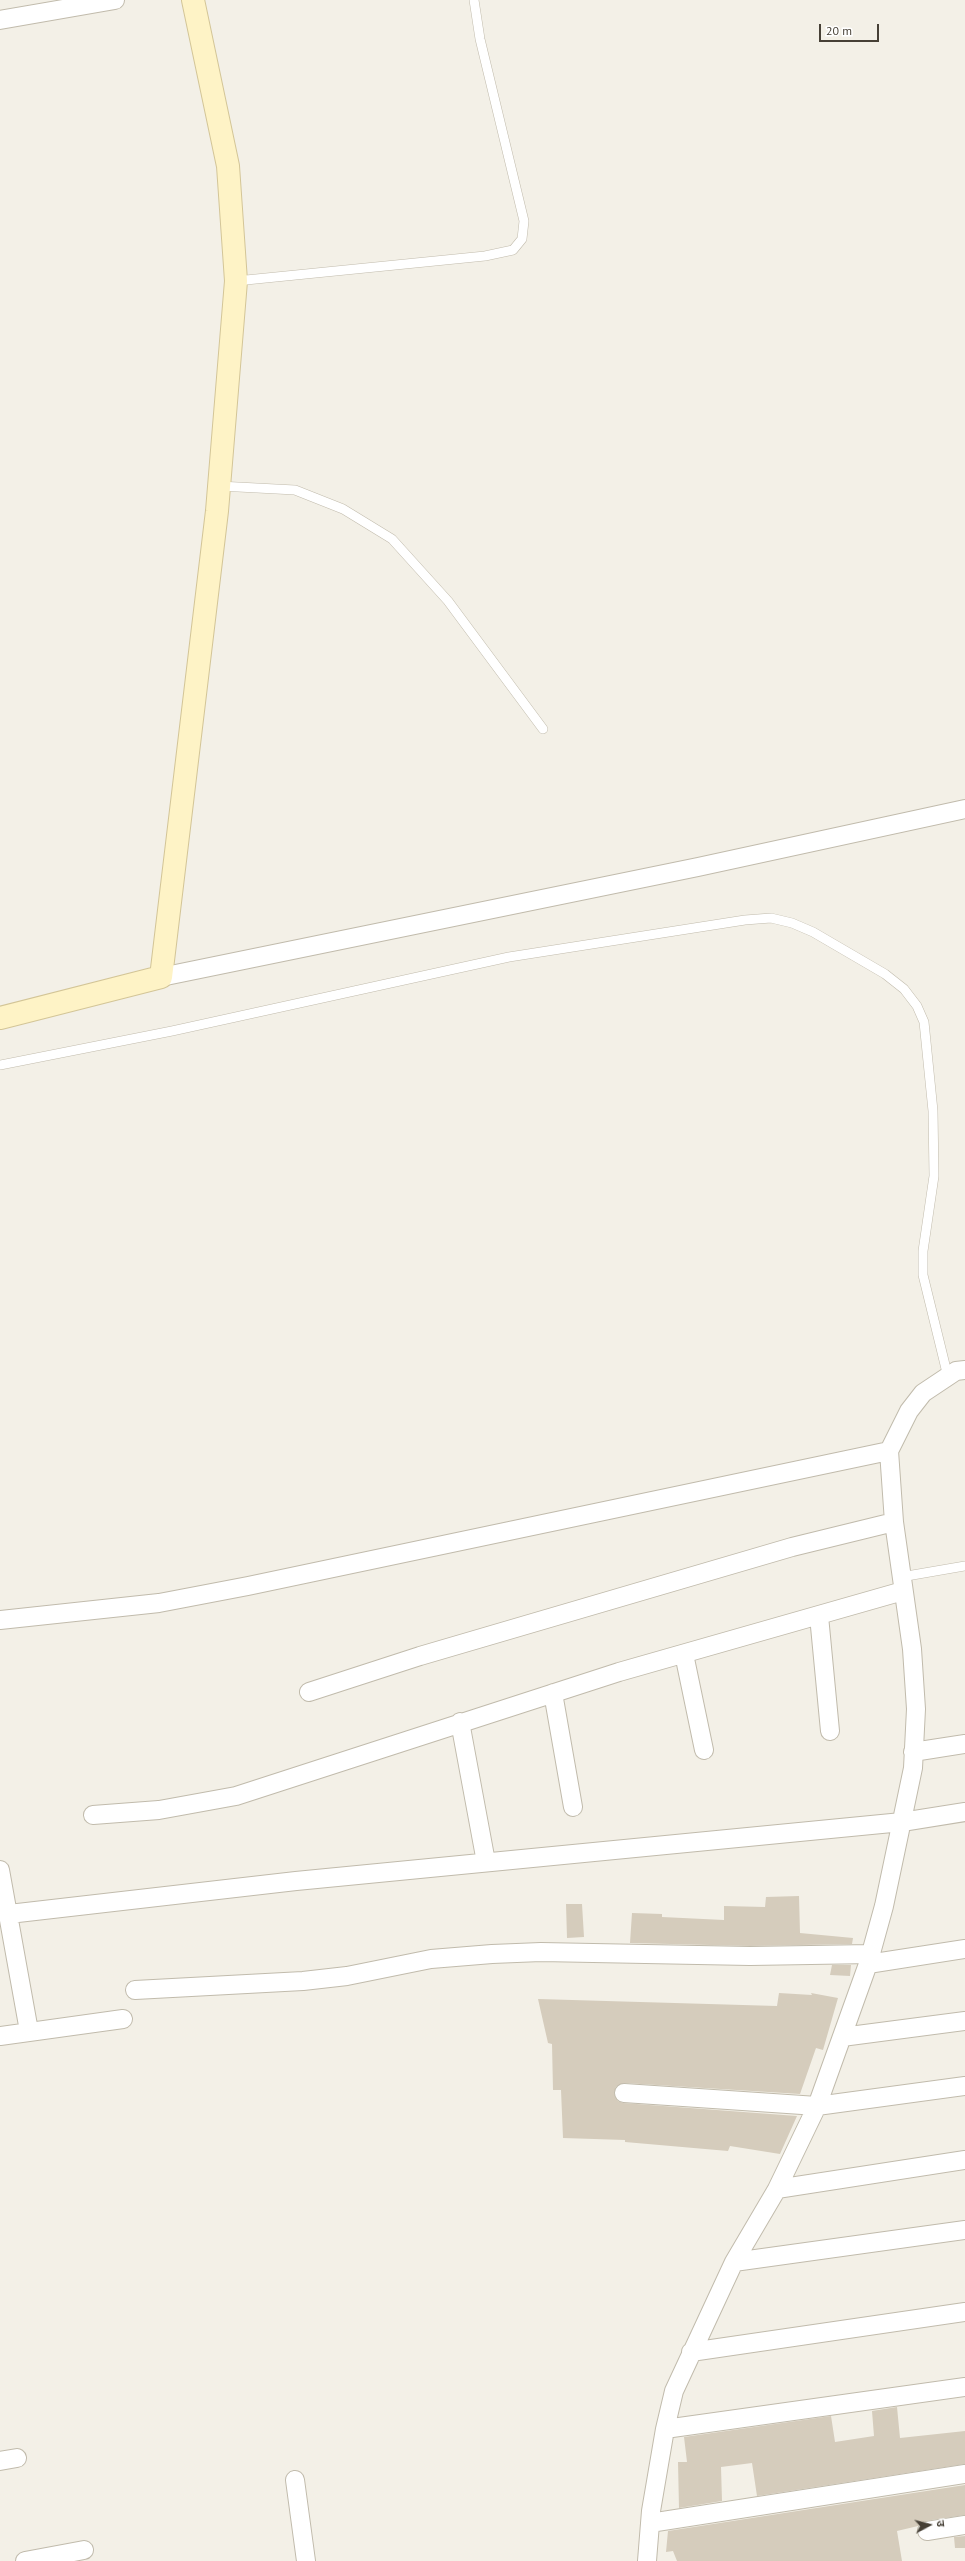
<!DOCTYPE html>
<html>
<head>
<meta charset="utf-8">
<style>
  body { margin:0 }
  #map { position:relative; width:965px; height:2561px; overflow:hidden; background:#f3f0e7; font-family:"PT Sans","Noto Sans Devanagari",sans-serif }
  canvas { display:block }
  .north { position:absolute; left:909px; top:2505px; width:40px; height:40px; -webkit-text-stroke:3px #fff; paint-order:stroke; rotate:83deg; font-size:11px; font-weight:700; line-height:16px; text-align:center; color:#464036 }
  .north::after { content:''; display:block; margin:auto; width:14px; height:18px; background:#464036; clip-path:polygon(50% 0,100% 100%,50% 72%,0 100%) }
  .scale { position:absolute; left:819px; top:24px; width:60px; height:18px; box-sizing:border-box; border:2px solid #464036; border-top:0; padding-left:5px; font-size:12px; line-height:14px; white-space:nowrap; color:#464036; -webkit-text-stroke:3px #fff; paint-order:stroke }
</style>
</head>
<body>
<div id="map">
<canvas width="965" height="2561"></canvas>
<div class="north">उ</div>
<div class="scale">20 m</div>
</div>
<script>
const ctx = document.querySelector('canvas').getContext('2d');
ctx.lineJoin = 'round';
function fill(path, color) {
  ctx.fillStyle = color;
  ctx.fill(path, 'evenodd');
}
function shape(rows) {
  const path = new Path2D();
  for (const r of rows) {
    path.moveTo(r[0], r[1]);
    for (let i = 2; i < r.length; i += 2) path.lineTo(r[i], r[i + 1]);
  }
  return path;
}
function trace(path, color, width, dash) {
  ctx.strokeStyle = color;
  ctx.lineWidth = width;
  ctx.lineCap = dash ? 'butt' : 'round';
  ctx.setLineDash(dash || []);
  ctx.stroke(path);
}
fill(shape([
  [799,1896,800,1933,853,1938,852,1944,750,1946,630,1943,632,1913,662,1914,662,1917,724,1920,724,1906,765,1907,766,1897],
  [566,1904,582,1904,584,1937,567,1938],
  [832,1965,851,1965,850,1976,830,1975],
  [779,1993,812,1995,811,1993,838,1998,823,2050,816,2048,800,2094,625,2083,616,2087,614,2093,618,2101,623,2103,797,2116,780,2154,730,2146,728,2151,625,2142,625,2140,563,2138,561,2090,553,2090,552,2044,548,2043,538,1999,777,2006],
  [897,2407,900,2438,965,2431,965,2464,757,2496,752,2463,721,2467,722,2501,679,2508,678,2462,687,2462,684,2437,831,2416,835,2442,874,2436,872,2411],
  [965,2485,965,2515,925,2521,918,2526,897,2531,902,2561,677,2561,673,2551,666,2552,668,2531],
  [965,2536,965,2548,955,2548,954,2537]
]), '#d5ccbc');
const lane = shape([
  [236,281,485,256,513,250,522,239,524,221,480,39,474,0],
  [219,486,295,490,343,509,392,539,448,601,543,729],
  [0,1065,172,1031,509,957,745,920,771,918,792,923,813,932,885,974,904,989,917,1006,924,1022,933,1111,934,1176,923,1251,923,1275,948,1377],
  [901,1577,965,1566]
]);
const street = shape([
  [0,20,115,0],
  [161,977,698,867,965,809],
  [819,1616,830,1731],
  [0,1620,159,1603,248,1586,889,1451],
  [684,1654,704,1750],
  [309,1692,420,1656,792,1547,894,1522],
  [553,1693,573,1807],
  [460,1722,486,1862],
  [913,1752,965,1744],
  [93,1815,159,1810,236,1796,619,1672,903,1591],
  [0,1870,29,2031],
  [9,1914,296,1881,902,1822,965,1812],
  [868,1964,965,1949],
  [135,1990,303,1981,347,1976,431,1959,492,1954,541,1952,750,1956,871,1954],
  [0,2036,123,2019],
  [842,2037,965,2021],
  [624,2093,817,2106,965,2086],
  [777,2189,965,2160],
  [734,2262,965,2230],
  [691,2352,965,2312],
  [665,2429,965,2387],
  [0,2461,17,2458],
  [295,2480,306,2561],
  [650,2523,965,2474],
  [927,2531,965,2525],
  [25,2561,84,2550],
  [647,2561,651,2511,665,2429,674,2391,734,2262,777,2189,817,2106,868,1964,884,1906,913,1768,916,1709,912,1649,894,1522,889,1451,909,1411,923,1393,956,1371,965,1370]
]);
const secondary = shape([
  [0,1018,161,977,217,511,236,281,228,166,193,0]
]);
trace(lane, '#c1bbac', 10);
trace(street, '#c1bbac', 20);
trace(secondary, '#d3c597', 24);
trace(lane, '#fff', 9);
trace(street, '#fff', 18);
trace(secondary, '#fef3c6', 22);
</script>
</body>
</html>
